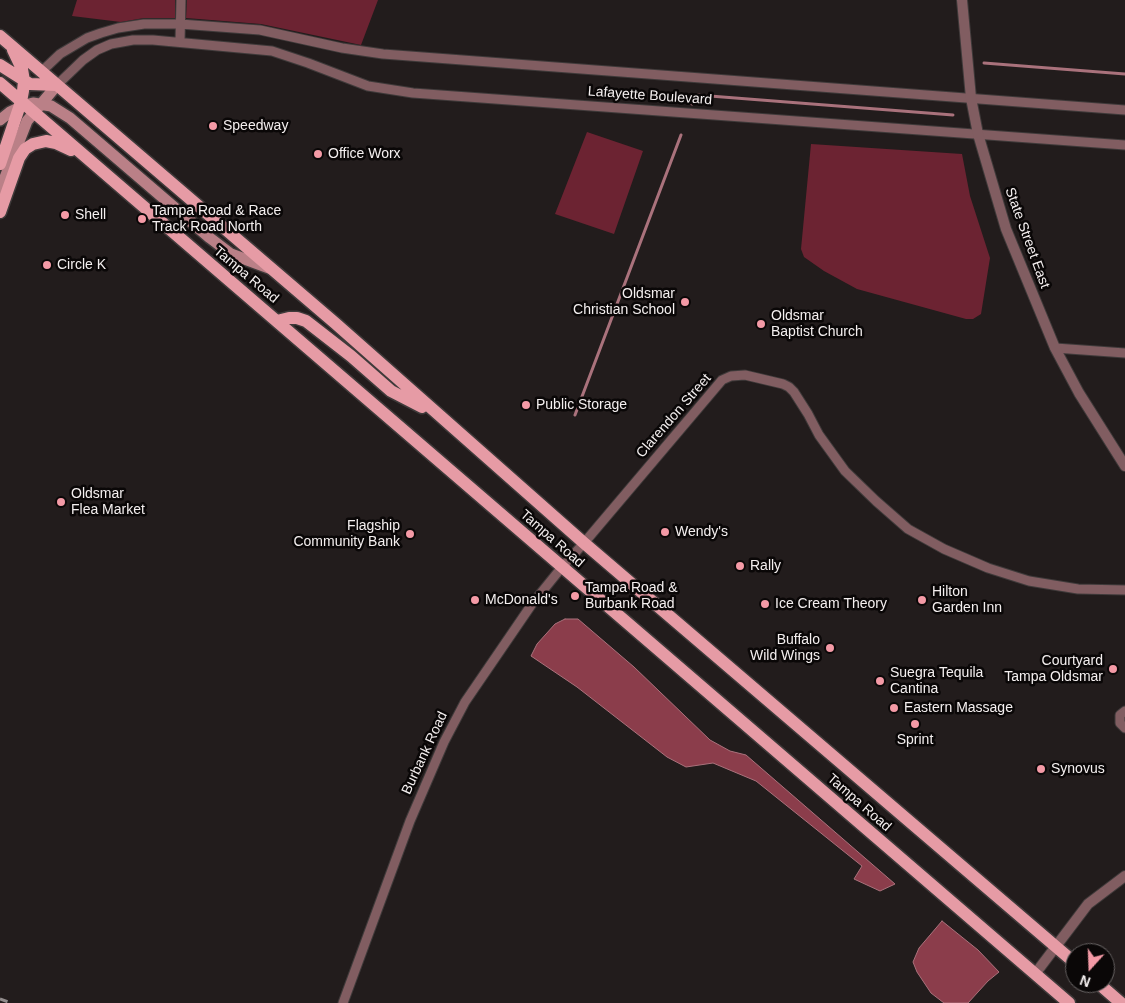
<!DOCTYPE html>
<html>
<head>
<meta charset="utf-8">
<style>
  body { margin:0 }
  #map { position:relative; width:1125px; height:1003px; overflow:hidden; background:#221c1c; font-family:Arial,sans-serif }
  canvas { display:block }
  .north { position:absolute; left:1065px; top:943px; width:50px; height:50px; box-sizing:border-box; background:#0a0707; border:1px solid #686464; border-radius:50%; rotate:200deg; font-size:14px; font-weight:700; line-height:20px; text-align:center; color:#f4efef }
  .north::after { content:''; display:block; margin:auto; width:18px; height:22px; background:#f49aa6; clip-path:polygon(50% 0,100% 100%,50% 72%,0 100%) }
</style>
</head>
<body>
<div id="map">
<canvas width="1125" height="1003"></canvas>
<div class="north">N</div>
</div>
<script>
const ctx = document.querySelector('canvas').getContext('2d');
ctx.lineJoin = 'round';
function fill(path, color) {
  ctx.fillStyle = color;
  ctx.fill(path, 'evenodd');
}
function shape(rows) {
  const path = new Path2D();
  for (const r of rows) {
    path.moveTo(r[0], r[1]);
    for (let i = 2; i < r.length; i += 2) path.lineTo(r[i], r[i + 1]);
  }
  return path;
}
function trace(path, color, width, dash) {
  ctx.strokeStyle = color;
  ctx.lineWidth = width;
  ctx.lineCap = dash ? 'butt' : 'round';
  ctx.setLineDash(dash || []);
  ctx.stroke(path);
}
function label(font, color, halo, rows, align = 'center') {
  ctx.font = font + ' Arial,sans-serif';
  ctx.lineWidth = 5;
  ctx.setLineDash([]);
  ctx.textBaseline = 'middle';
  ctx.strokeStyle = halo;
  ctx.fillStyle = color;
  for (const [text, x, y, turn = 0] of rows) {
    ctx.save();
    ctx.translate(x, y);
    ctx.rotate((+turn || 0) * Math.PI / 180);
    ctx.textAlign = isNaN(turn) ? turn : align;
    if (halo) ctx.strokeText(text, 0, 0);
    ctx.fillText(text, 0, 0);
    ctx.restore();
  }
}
fill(shape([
  [77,0,175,0,175,18,144,18,121,22,72,16],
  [187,0,378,0,361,45,261,24,186,18],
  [587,132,643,151,614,234,555,214],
  [811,144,962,154,970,196,990,258,981,314,973,319,966,319,857,289,824,271,804,257,801,249]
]), '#6c2332');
const water = shape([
  [565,619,578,619,634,667,710,740,730,751,746,755,895,884,880,891,854,879,862,866,756,781,713,763,686,767,667,757,577,687,531,656,537,644,555,624,565,619],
  [942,921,978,950,999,972,988,981,968,1003,944,1003,931,993,917,972,913,962,919,948,942,921]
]);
fill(water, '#8b3d4b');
trace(water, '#aa727c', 1);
trace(shape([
  [984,63,1125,74],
  [692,104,697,95,953,115],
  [575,415,681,135]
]), '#aa727c', 3);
const minor = shape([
  [180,41,181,0],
  [41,72,60,54,87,38,101,33,118,28,144,24,180,24,260,30,342,48,383,54,1125,110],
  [57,85,83,60,97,50,111,44,133,40,153,40,272,51,308,63,368,86,413,93,1125,145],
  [1055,348,1125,353],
  [1125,711,1120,715,1120,723,1125,728],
  [343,1003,410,821,444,742,465,702,532,604,562,567,584,543,722,380,731,376,745,375,783,384,789,387,794,392,808,414,819,435,845,471,876,501,908,529,944,549,988,568,1029,581,1078,589,1125,590]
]);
const tertiary = shape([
  [962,0,971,98,978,134,1006,229,1055,348,1079,393,1125,466],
  [1035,974,1088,904,1125,876]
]);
const secondary = shape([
  [0,120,10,112,25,105,33,103,51,106,70,118,210,238,231,254,269,268],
  [0,190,27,121,57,85]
]);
const primary = shape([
  [0,36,335,323,584,543,1075,963],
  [0,65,30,84,57,85],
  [0,83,1069,1003],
  [0,164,21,102,23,91,24,81,22,69,13,50],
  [0,212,19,158,25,149,33,144,46,141,56,143,71,150],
  [277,321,289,318,297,318,306,321,351,356,391,391,422,407],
  [1098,983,1121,1003]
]);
trace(minor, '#3f3a3a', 11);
trace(tertiary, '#3f3a3a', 12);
trace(secondary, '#3f3a3a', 14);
trace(primary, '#3f3a3a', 15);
trace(minor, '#815d61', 9);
trace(tertiary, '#815d61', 10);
trace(secondary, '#ba8087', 11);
trace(primary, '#e69ba5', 12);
trace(shape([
  [0,999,11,1003]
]), '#928c8c', 3, [8, 4]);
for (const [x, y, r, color] of [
  [213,126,5,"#f49aa6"],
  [318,154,5,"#f49aa6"],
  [65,215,5,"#f49aa6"],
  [142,219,5,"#f49aa6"],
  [47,265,5,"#f49aa6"],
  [685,302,5,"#f49aa6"],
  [761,324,5,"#f49aa6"],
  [526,405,5,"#f49aa6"],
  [61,502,5,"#f49aa6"],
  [665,532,5,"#f49aa6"],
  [410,534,5,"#f49aa6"],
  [740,566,5,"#f49aa6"],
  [575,596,5,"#f49aa6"],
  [475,600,5,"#f49aa6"],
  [922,600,5,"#f49aa6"],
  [765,604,5,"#f49aa6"],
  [830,648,5,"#f49aa6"],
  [1113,669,5,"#f49aa6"],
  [880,681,5,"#f49aa6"],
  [894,708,5,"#f49aa6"],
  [915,724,5,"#f49aa6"],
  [1041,769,5,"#f49aa6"]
]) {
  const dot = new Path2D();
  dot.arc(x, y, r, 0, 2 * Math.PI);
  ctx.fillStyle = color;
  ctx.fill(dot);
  trace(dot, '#0a0707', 2);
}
label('14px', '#f4efef', '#0a0707', [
  ["Lafayette Boulevard",650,96,4],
  ["State Street East",1027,238,70],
  ["Tampa Road",246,275,40],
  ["Clarendon Street",674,416,-49],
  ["Tampa Road",552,539,41],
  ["Burbank Road",425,753,-65],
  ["Tampa Road",859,803,41]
]);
label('14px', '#f4efef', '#0a0707', [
  ["Speedway",223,126],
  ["Office Worx",328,154],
  ["Tampa Road & Race",152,211],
  ["Track Road North",152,227],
  ["Shell",75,215],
  ["Circle K",57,265],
  ["Oldsmar",675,294,"right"],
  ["Christian School",675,310,"right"],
  ["Oldsmar",771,316],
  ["Baptist Church",771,332],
  ["Public Storage",536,405],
  ["Oldsmar",71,494],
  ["Flea Market",71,510],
  ["Flagship",400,526,"right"],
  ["Community Bank",400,542,"right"],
  ["Wendy's",675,532],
  ["Rally",750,566],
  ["Tampa Road &",585,588],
  ["Burbank Road",585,604],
  ["Hilton",932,592],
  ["Garden Inn",932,608],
  ["McDonald's",485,600],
  ["Ice Cream Theory",775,604],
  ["Buffalo",820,640,"right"],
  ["Wild Wings",820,656,"right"],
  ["Courtyard",1103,661,"right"],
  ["Tampa Oldsmar",1103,677,"right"],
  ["Suegra Tequila",890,673],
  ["Cantina",890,689],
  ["Eastern Massage",904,708],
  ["Sprint",915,740,"center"],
  ["Synovus",1051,769]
], 'left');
</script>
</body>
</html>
